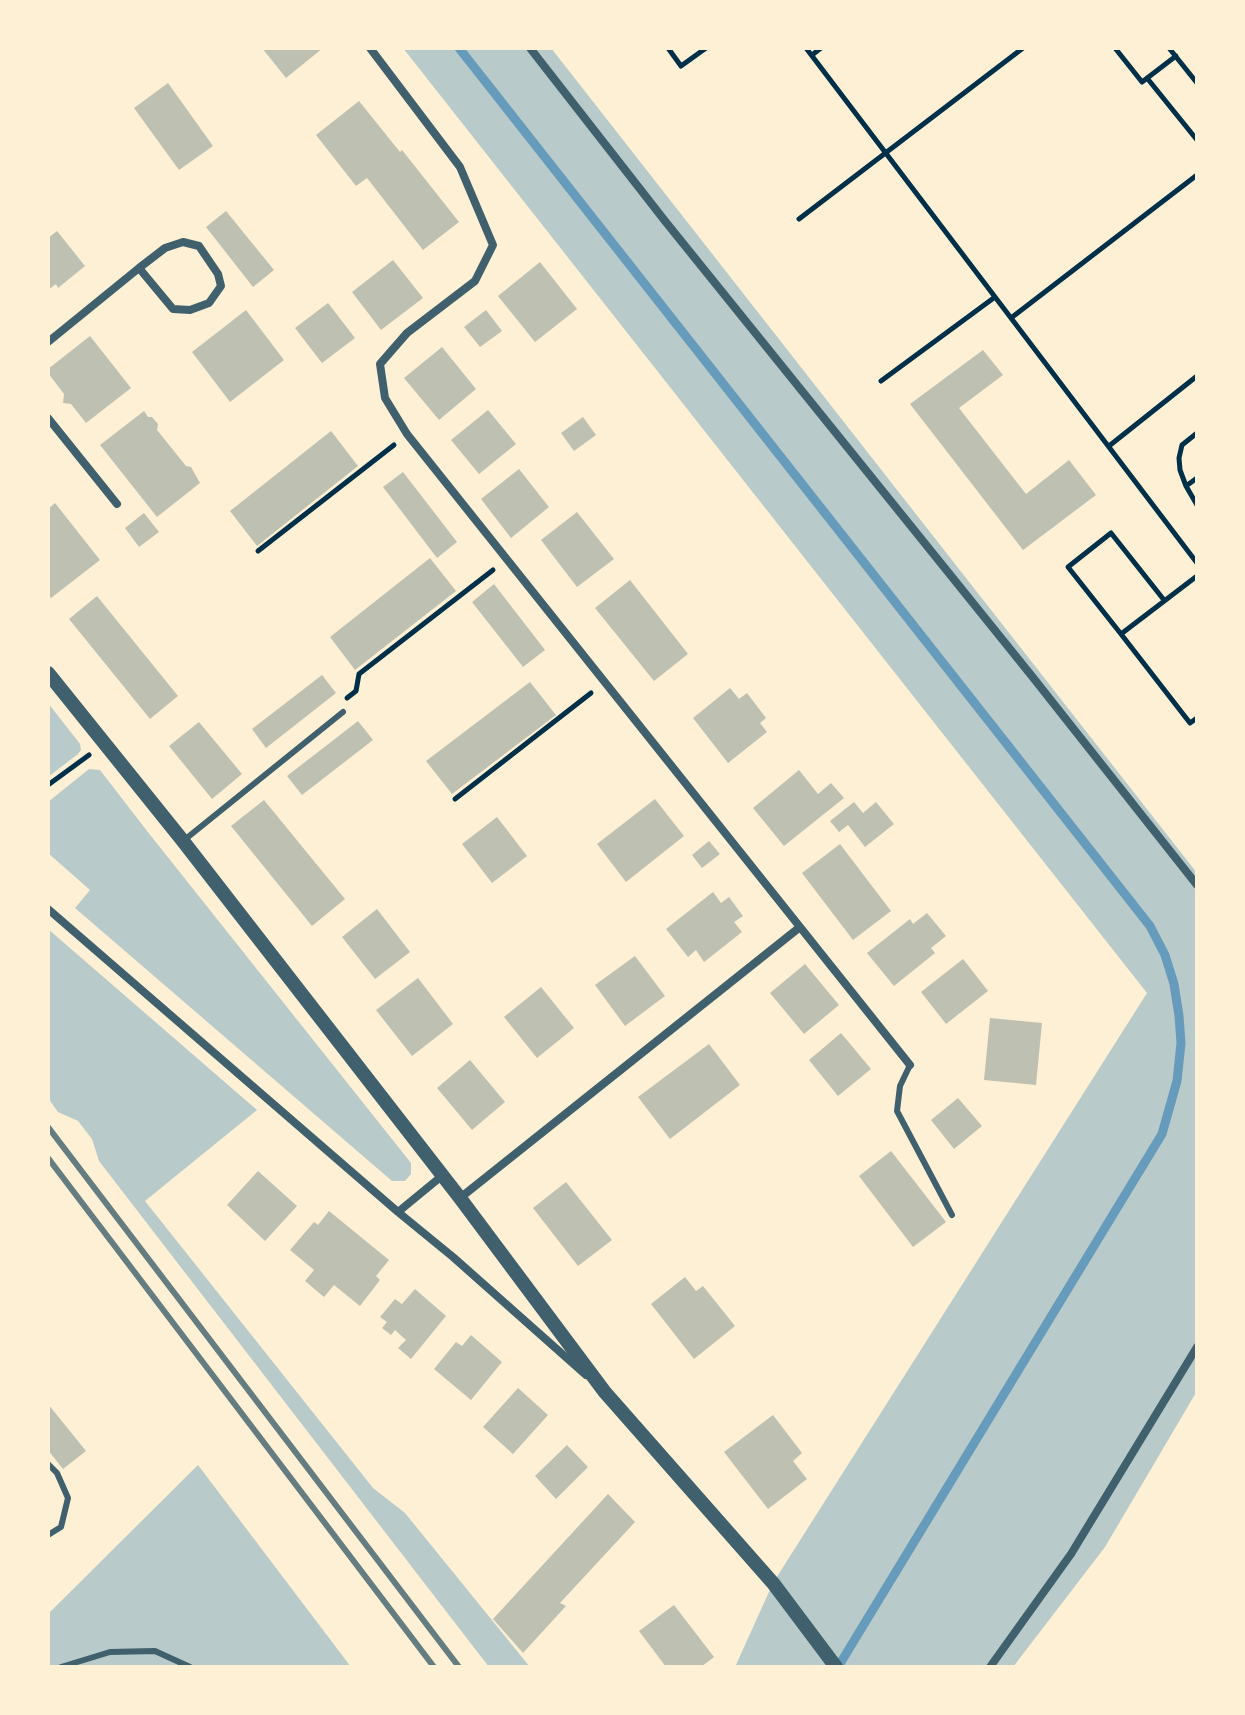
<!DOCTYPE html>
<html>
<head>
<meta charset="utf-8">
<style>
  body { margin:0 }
  #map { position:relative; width:1245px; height:1715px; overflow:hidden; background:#fdf0d5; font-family:"Exo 2",sans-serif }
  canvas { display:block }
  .frame { position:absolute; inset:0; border:50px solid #fdf0d5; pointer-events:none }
</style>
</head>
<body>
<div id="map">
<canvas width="1245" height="1715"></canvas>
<div class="frame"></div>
</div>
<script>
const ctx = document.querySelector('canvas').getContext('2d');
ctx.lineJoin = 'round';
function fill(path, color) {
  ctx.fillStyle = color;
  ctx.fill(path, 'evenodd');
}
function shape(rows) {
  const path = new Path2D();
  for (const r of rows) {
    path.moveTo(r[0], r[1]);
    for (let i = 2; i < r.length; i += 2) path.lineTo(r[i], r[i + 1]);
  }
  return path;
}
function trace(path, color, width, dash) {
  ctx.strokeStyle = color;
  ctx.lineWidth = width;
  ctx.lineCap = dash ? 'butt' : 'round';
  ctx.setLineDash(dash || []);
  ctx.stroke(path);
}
fill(shape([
  [403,48,551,48,1197,873,1197,1391,1105,1547,1013,1667,735,1667,773,1583,1147,993],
  [48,703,80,744,81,750,78,754,48,777],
  [89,769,100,770,147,831,411,1163,411,1174,405,1181,392,1181,75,908,90,890,48,853,48,802],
  [48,929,257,1110,145,1201,373,1488,405,1513,530,1667,489,1667,99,1161,92,1139,78,1121,58,1112,48,1098],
  [198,1465,351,1667,48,1667,48,1614]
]), '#b9caca');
trace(shape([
  [459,48,1150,926,1165,955,1174,984,1179,1016,1181,1043,1177,1081,1162,1134,838,1667]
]), '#669bbc', 9);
fill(shape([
  [262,48,323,48,286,78],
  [168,83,213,146,179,170,134,108],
  [359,101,400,152,402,150,459,222,423,250,367,178,356,186,316,135],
  [226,211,274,270,253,287,206,227],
  [57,231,85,266,58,288,56,284,48,290,48,238],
  [393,260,423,298,381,330,352,292],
  [540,262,577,309,535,342,498,296],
  [328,303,355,338,322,363,295,328],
  [246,310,284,360,230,402,192,352],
  [486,310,502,331,480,347,464,327],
  [90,336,131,388,86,423,71,404,63,403,64,394,48,373,48,369],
  [442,347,476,389,439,420,404,378],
  [983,350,1003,375,959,408,1026,494,1069,460,1096,495,1023,550,910,404],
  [488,410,516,444,479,474,451,440],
  [144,411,148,417,152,417,158,424,157,430,186,466,191,467,200,483,157,517,100,445],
  [583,417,596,435,574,451,561,433],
  [331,431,358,466,257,546,230,511],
  [519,469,549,507,511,538,481,499],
  [403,472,457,542,437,558,383,487],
  [55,503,100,560,51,598,48,594,48,509],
  [577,512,614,559,577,587,541,540],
  [144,513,159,532,139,547,125,528],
  [430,558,456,591,355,670,330,637],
  [630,580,688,654,654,681,595,608],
  [494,584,545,650,523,667,472,602],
  [97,596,178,696,150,719,69,619],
  [322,675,336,693,266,748,252,729],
  [530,682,556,715,452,794,426,761],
  [730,688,739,699,747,693,766,718,760,723,767,732,728,763,693,718],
  [358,721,373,740,302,795,287,776],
  [199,722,242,774,212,799,169,746],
  [799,770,818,794,831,783,844,798,784,846,753,808],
  [655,799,684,836,626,882,597,844],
  [264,800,345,899,312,926,231,826],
  [854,802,863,813,876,802,894,824,865,847,848,825,839,832,830,821],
  [497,817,527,856,492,883,462,844],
  [709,841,720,854,702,868,692,855],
  [840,844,891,911,853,940,802,873],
  [713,892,721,903,729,897,743,916,734,922,742,932,704,962,696,950,688,957,666,929],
  [377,909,410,952,375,979,342,937],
  [927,913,946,936,931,948,935,953,894,986,867,953,910,919,913,924],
  [635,956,665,996,625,1026,595,985],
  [963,959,988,991,946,1024,921,992],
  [805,964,839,1005,804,1034,770,993],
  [418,978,453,1024,412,1056,376,1010],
  [541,987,574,1028,537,1058,504,1017],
  [990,1018,1042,1023,1036,1085,984,1080],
  [841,1033,871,1069,838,1096,809,1060],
  [709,1044,740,1085,670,1139,638,1097],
  [470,1060,505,1102,472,1130,437,1088],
  [958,1098,982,1126,954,1149,931,1120],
  [891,1151,946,1222,913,1247,859,1176],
  [258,1171,297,1206,265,1241,227,1205],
  [566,1182,612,1240,578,1266,533,1208],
  [329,1211,389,1260,376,1276,380,1280,360,1306,334,1285,324,1297,305,1281,314,1270,290,1250,314,1222,318,1225],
  [685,1277,696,1291,703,1286,735,1326,694,1359,651,1304],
  [415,1289,446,1316,411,1359,398,1348,406,1340,395,1330,391,1335,382,1328,387,1322,380,1317,395,1299,402,1304],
  [471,1335,502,1362,471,1400,434,1369,456,1342,462,1346],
  [518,1388,548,1415,513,1454,483,1427],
  [48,1404,86,1451,63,1469,48,1450],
  [773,1415,802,1453,793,1461,807,1479,768,1509,724,1452],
  [567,1445,588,1467,556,1499,535,1476],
  [608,1494,635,1522,560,1603,566,1606,523,1653,493,1619],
  [674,1605,714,1657,701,1667,666,1667,639,1631]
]), '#bec0b2');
trace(shape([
  [668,48,681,66,706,48],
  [806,48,1197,563],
  [1115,48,1142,82,1176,56],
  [1169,48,1197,83],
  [812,55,821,48],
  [1147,78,1197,140],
  [799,219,1023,48],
  [1011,318,1197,175],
  [881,381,995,297],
  [1197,433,1182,445,1179,458,1180,470,1186,486,1197,505],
  [1109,446,1197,376],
  [1186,486,1197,478],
  [258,551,394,445],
  [1197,576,1121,634,1190,723,1197,718],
  [1121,634,1068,567,1111,533,1164,600],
  [347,698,356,691,359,674,493,570],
  [48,785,89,755],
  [455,799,591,693]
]), '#003049', 5);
trace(shape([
  [183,841,343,712],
  [910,1065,900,1086,897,1111,952,1215],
  [48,1464,57,1473,68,1498,61,1527,48,1535],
  [61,1667,110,1652,155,1651,190,1667]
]), '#3f606c', 6);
trace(shape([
  [370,48,460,167,493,245,475,281,407,333,380,364,385,398,407,434,800,927,460,1198],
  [530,48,665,221,1031,675,1197,885],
  [48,342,139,268,165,248,183,242,199,246,218,274,221,286,209,303,190,310,173,309,139,268],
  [48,418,117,504],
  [48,909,398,1212,453,1257,586,1375],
  [800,927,910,1065],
  [398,1212,443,1175],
  [990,1667,1071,1554,1197,1347]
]), '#3f606c', 8);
trace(shape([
  [48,673,183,841,460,1198,604,1391,773,1583,836,1667]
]), '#3f606c', 14);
trace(shape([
  [48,1127,459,1667],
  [48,1158,434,1667]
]), '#657d81', 6);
</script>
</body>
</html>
